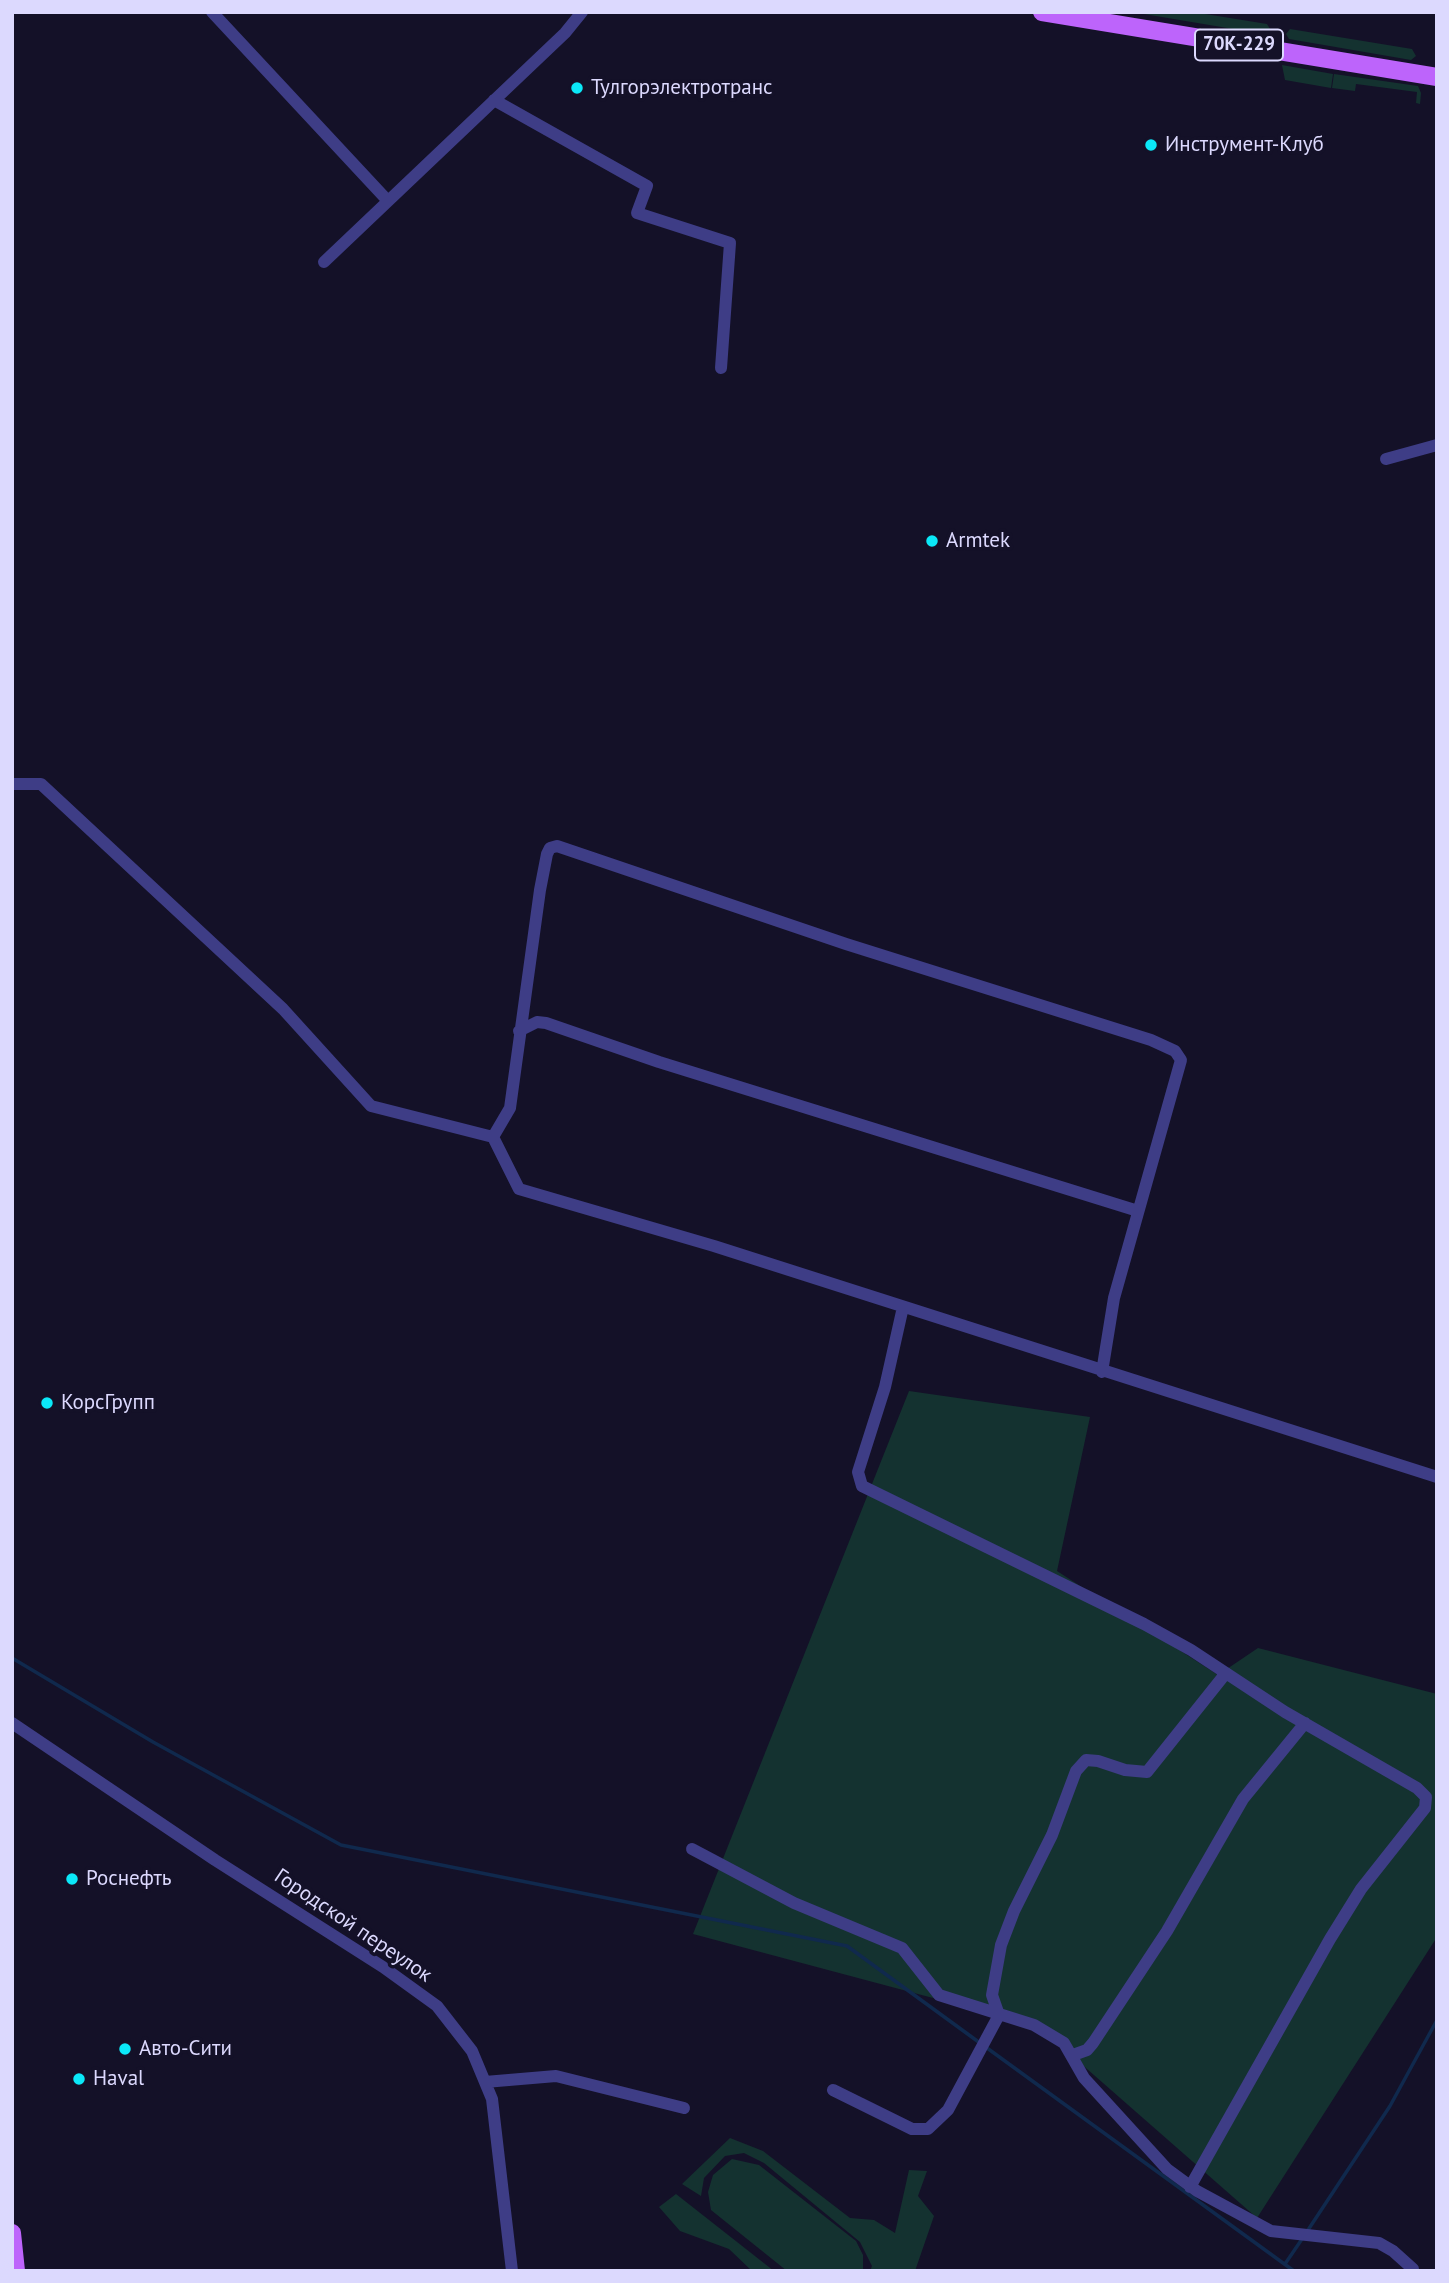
<!DOCTYPE html>
<html>
<head>
<meta charset="utf-8">
<style>
  body { margin:0 }
  #map { position:relative; width:1449px; height:2283px; overflow:hidden; background:#141128; font-family:"PT Sans",sans-serif }
  canvas { display:block }
  .frame { position:absolute; inset:0; border:14px solid #dcd9fe; pointer-events:none }
</style>
</head>
<body>
<div id="map">
<canvas width="1449" height="2283"></canvas>
<div class="frame"></div>
</div>
<script>
const ctx = document.querySelector('canvas').getContext('2d');
ctx.lineJoin = 'round';
function fill(path, color) {
  ctx.fillStyle = color;
  ctx.fill(path, 'evenodd');
}
function shape(rows) {
  const path = new Path2D();
  for (const r of rows) {
    path.moveTo(r[0], r[1]);
    for (let i = 2; i < r.length; i += 2) path.lineTo(r[i], r[i + 1]);
  }
  return path;
}
function trace(path, color, width, dash) {
  ctx.strokeStyle = color;
  ctx.lineWidth = width;
  ctx.lineCap = dash ? 'butt' : 'round';
  ctx.setLineDash(dash || []);
  ctx.stroke(path);
}
function label(font, color, halo, rows, align = 'center') {
  ctx.font = font + ' "PT Sans",sans-serif';
  ctx.lineWidth = 7;
  ctx.setLineDash([]);
  ctx.textBaseline = 'middle';
  ctx.strokeStyle = halo;
  ctx.fillStyle = color;
  for (const [text, x, y, turn = 0] of rows) {
    ctx.save();
    ctx.translate(x, y);
    ctx.rotate((+turn || 0) * Math.PI / 180);
    ctx.textAlign = isNaN(turn) ? turn : align;
    if (halo) ctx.strokeText(text, 0, 0);
    ctx.fillText(text, 0, 0);
    ctx.restore();
  }
}
fill(shape([
  [1132,12,1193,12,1267,24,1272,32,1269,35],
  [1290,29,1412,49,1416,56,1411,60,1289,39,1286,34],
  [1282,65,1333,74,1331,88,1285,80],
  [1334,74,1418,86,1421,93,1420,104,1416,103,1417,92,1356,84,1355,91,1332,88],
  [909,1391,1090,1417,1057,1571,1218,1675,1258,1648,1437,1694,1437,1937,1257,2218,1038,2026,693,1934],
  [730,2138,763,2151,850,2218,874,2220,895,2233,909,2170,927,2171,918,2196,934,2216,915,2271,870,2271,872,2266,860,2242,764,2163,744,2153,725,2156,704,2178,701,2196,682,2184],
  [732,2159,759,2165,856,2241,863,2255,863,2271,787,2271,711,2210,708,2192,713,2175],
  [676,2194,774,2271,752,2271,729,2249,680,2231,659,2207]
]), '#143230');
trace(shape([
  [12,1658,153,1742,341,1845,847,1946,980,2043],
  [987,2048,1294,2271],
  [1306,2233,1390,2106,1437,2020],
  [1285,2264,1302,2239]
]), '#10294d', 3.5);
trace(shape([
  [212,12,388,201],
  [494,100,647,186,637,213,730,243,721,368],
  [324,262,565,33,582,12],
  [1386,459,1437,445],
  [12,784,41,784,283,1009,371,1106,493,1137,519,1189,714,1246,1437,1477],
  [519,1031,537,1022,546,1023,659,1062,1138,1211],
  [493,1137,510,1108,540,890,547,854,550,848,557,846,846,944,1151,1040,1175,1051,1181,1060,1114,1298,1102,1372],
  [903,1307,885,1387,858,1472,862,1486,1144,1624,1191,1650,1285,1712,1417,1788,1426,1797,1425,1808,1361,1889,1330,1939,1190,2187],
  [12,1723,215,1860,383,1967,437,2006,472,2051,492,2099,512,2271],
  [692,1849,794,1903,902,1948,939,1995,1034,2025,1064,2043,1084,2078,1167,2169,1197,2191,1271,2231,1379,2243,1393,2251,1413,2269],
  [999,2015,992,1995,1001,1945,1014,1911,1052,1835,1076,1771,1086,1760,1098,1761,1125,1770,1147,1772,1226,1673],
  [1073,2055,1087,2050,1093,2043,1167,1931,1243,1799,1305,1723],
  [485,2082,556,2076,684,2108],
  [833,2090,912,2129,928,2129,948,2110,999,2015]
]), '#3e3d86', 12);
trace(shape([
  [1042,12,1437,77],
  [12,2233,16,2271]
]), '#bd64fb', 18);
for (const [x, y, r, color] of [
  [577,88,7,"#0be8f8"],
  [1151,145,7,"#0be8f8"],
  [932,541,7,"#0be8f8"],
  [47,1403,7,"#0be8f8"],
  [72,1879,7,"#0be8f8"],
  [125,2049,7,"#0be8f8"],
  [79,2079,7,"#0be8f8"]
]) {
  const dot = new Path2D();
  dot.arc(x, y, r, 0, 2 * Math.PI);
  ctx.fillStyle = color;
  ctx.fill(dot);
  trace(dot, '#141128', 2.5);
}
for (const [x, y, w] of [
  [1239,45,88]
]) {
  const box = new Path2D();
  box.roundRect(x - w / 2, y - 15.5, w, 31, 5);
  ctx.fillStyle = '#141128';
  ctx.fill(box);
  trace(box, '#dcd9fe', 2);
}
label('bold 19px', '#dcd9fe', null, [
  ["70К-229",1239,45]
]);
label('21px', '#dcd9fe', '#141128', [
  ["Тулгорэлектротранс",591,88],
  ["Инструмент-Клуб",1165,145],
  ["Armtek",946,541],
  ["КорсГрупп",61,1403],
  ["Роснефть",86,1879],
  ["Авто-Сити",139,2049],
  ["Haval",93,2079]
], 'left');
label('21px', '#dcd9fe', '#141128', [
  ["Городской переулок",353,1926,34]
]);
</script>
</body>
</html>
